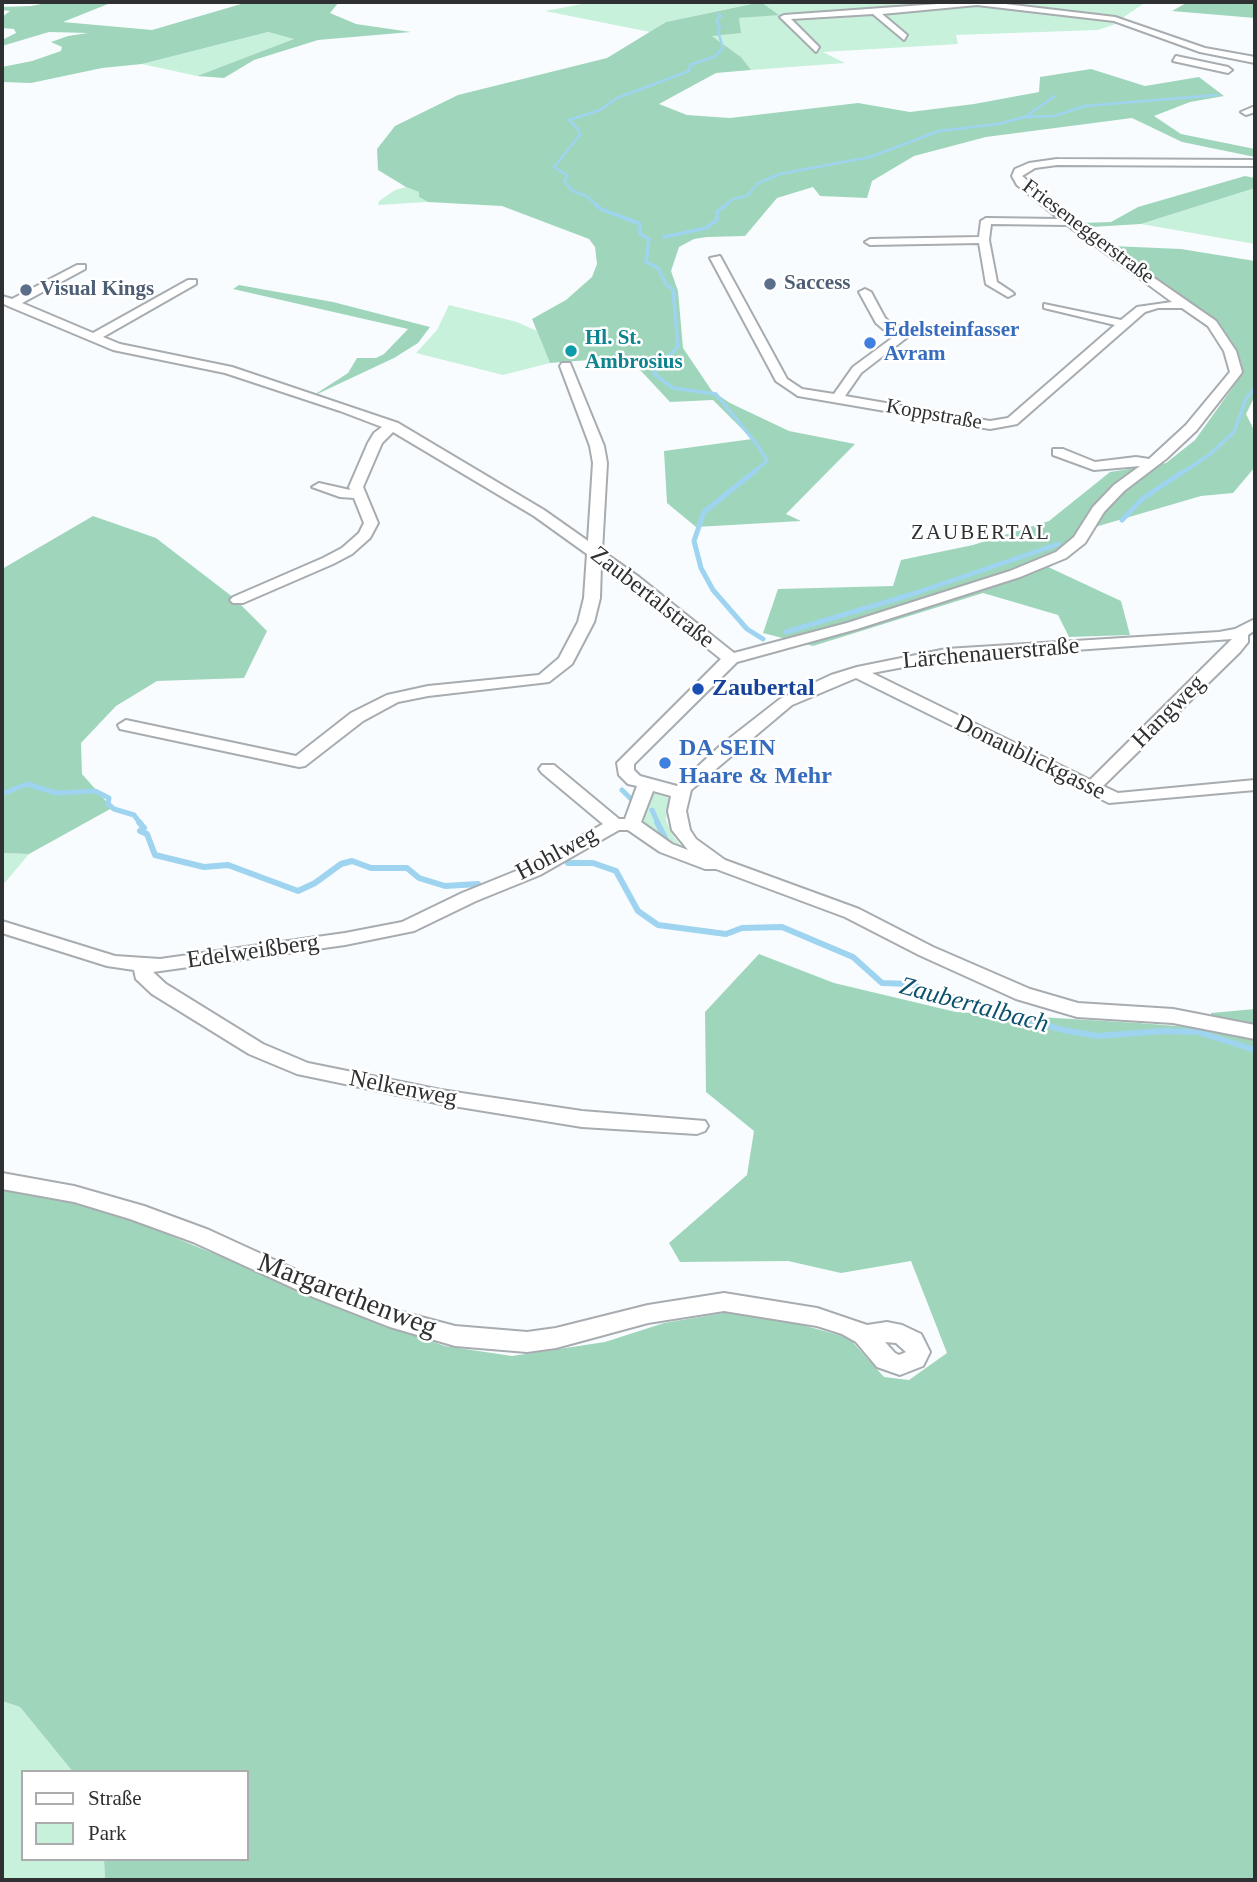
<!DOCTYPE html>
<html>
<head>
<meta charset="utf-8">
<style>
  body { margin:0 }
  #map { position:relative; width:1257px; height:1882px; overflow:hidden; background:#f9fcff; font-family:Georgia,serif }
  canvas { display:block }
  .frame { position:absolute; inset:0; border:4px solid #2e3032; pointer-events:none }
  .legend { position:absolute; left:21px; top:1770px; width:228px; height:91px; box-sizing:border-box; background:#fff; border:2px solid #abacad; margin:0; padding:9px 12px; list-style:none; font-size:21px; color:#2e3032 }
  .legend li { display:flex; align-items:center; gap:14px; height:35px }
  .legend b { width:35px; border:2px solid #abacad }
</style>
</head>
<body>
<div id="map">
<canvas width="1257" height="1882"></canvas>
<div class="frame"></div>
<ul class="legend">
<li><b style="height:9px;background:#fff"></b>Straße</li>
<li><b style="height:19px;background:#c8f1dc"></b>Park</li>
</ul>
</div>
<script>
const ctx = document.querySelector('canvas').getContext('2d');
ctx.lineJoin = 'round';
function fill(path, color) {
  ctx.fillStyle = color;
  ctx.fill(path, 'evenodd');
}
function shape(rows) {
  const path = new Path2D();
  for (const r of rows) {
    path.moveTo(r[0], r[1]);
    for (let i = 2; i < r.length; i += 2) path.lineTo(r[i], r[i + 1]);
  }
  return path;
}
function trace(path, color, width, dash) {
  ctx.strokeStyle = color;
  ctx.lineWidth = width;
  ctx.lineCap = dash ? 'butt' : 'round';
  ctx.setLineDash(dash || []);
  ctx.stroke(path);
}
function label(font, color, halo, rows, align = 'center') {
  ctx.font = font + ' Georgia,serif';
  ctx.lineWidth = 5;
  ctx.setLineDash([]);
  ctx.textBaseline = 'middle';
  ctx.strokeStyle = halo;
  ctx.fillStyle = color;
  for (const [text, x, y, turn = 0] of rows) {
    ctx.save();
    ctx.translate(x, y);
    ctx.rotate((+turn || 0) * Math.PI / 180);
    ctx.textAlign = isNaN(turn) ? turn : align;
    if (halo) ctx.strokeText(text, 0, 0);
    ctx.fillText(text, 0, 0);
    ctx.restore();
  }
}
fill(shape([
  [592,2,760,2,666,22,650,32,545,11],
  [761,2,963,2,1119,23,1098,30,956,35,958,44,823,52,845,63,751,70,741,57,711,35,739,18,777,14],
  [977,2,1146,2,1121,19],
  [268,32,295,39,197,76,142,64],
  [406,187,419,192,419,197,428,202,378,205,379,201,395,190],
  [1255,188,1255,244,1141,224],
  [449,305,517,322,537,331,550,363,503,375,416,353,437,330],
  [645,791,669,798,666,820,674,837,688,854,650,832,644,822],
  [2,853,29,854,2,886],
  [2,1701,20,1707,73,1772,23,1772,23,1859,104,1859,105,1880,2,1880]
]), '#c8f1dc');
fill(shape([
  [52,2,113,2,63,22,152,30,248,2,339,2,330,13,356,24,411,32,318,40,254,60,224,78,197,76,294,39,268,32,142,64,102,68,31,83,2,82,2,67,32,61,61,51,62,47,51,42,68,36,88,33,49,32,2,46,2,40,16,33,14,29,2,28,2,17,10,11,2,10,2,7,31,6],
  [761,2,779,15,739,18,741,33,712,36,741,57,751,70,716,73,659,104,687,115,730,118,858,103,910,112,974,104,1039,92,1040,77,1091,69,1145,86,1199,77,1224,96,1190,102,1154,116,1181,134,1255,149,1255,157,1182,142,1132,118,986,137,914,156,872,181,867,198,820,196,813,187,777,198,745,236,707,237,694,239,679,247,671,271,678,291,683,348,712,391,730,403,789,431,855,444,786,514,801,521,696,527,667,503,664,451,752,439,713,400,670,402,628,357,550,363,532,319,566,300,592,277,597,264,595,247,589,239,502,206,428,202,419,197,419,192,406,187,378,170,377,149,395,126,458,95,607,58,666,22],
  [1188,2,1255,2,1255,18,1172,11],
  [1245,176,1255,178,1255,188,1141,224,1091,227,1112,246,1181,249,1255,261,1255,396,1246,414,1255,432,1255,467,1233,493,1201,496,1078,532,1060,548,1046,566,1121,601,1130,635,1069,637,1058,615,983,593,813,646,763,633,778,589,893,586,901,560,973,545,1049,521,1110,472,1166,463,1195,440,1243,373,1233,346,1225,333,1206,314,1108,247,1081,223,1111,222,1138,207],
  [239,285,333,302,430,327,418,343,394,358,311,397,348,373,357,358,376,358,384,354,408,329,233,289],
  [93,516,156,538,234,598,267,631,244,678,157,681,116,706,81,743,82,774,112,808,29,854,2,853,2,569],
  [759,954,834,983,956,1012,1139,1023,1190,1027,1211,1032,1211,1013,1255,1009,1255,1880,105,1880,104,1859,247,1859,247,1772,73,1772,20,1707,2,1701,2,1186,27,1190,122,1216,237,1263,322,1302,445,1346,512,1356,605,1342,664,1323,735,1311,799,1324,849,1338,884,1377,909,1380,947,1353,911,1261,841,1273,788,1261,680,1262,669,1243,747,1175,754,1131,706,1092,705,1012]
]), '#9fd6bb');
trace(shape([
  [1025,117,1055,96],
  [578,129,569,120,600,110,617,98,689,71,690,65,714,57,723,48,718,31,720,27,716,21,721,16,718,14],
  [579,132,580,135,554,167,568,176,564,181,573,191,586,196,597,205],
  [725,205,733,199,747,196,758,183,780,174,870,157,939,131,998,124,1025,117,1054,116,1085,106,1217,95]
]), '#9ed4f0', 2.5);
trace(shape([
  [595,204,601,209,640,224,640,234,649,239,646,262,658,268,666,284,673,290,678,347,659,365,654,374,673,388,716,394,759,447,767,461,752,473],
  [664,237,706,228,717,220,717,212,727,204],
  [1182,473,1209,455,1234,432,1246,399,1255,388]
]), '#9ed4f0', 3.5);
trace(shape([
  [755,471,704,512,694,541,701,568,713,590,747,629,763,639],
  [1122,520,1142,499,1184,471],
  [786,632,916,593,1058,544],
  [622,790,632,800],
  [2,794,27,784,56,793,95,791,109,798,108,804,114,809,134,815,140,823],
  [652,810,658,823]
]), '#9ed4f0', 5);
trace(shape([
  [139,822,144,828,140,831,147,834,155,855,204,867,228,865,298,891,315,883,341,864,352,861,371,868,407,868,419,878,445,886,478,884],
  [657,822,667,842],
  [568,863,593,863,616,871,638,911,658,925,726,934,742,928,782,927,853,957,882,983,909,984,1063,1030,1098,1036,1163,1031,1198,1032,1255,1050]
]), '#9ed4f0', 6);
const minor = shape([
  [966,2,988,2,1115,17,1205,48,1255,57,1255,63,1200,52,1114,21,977,5,882,14,907,35,904,40,873,14,791,19,819,47,816,52,780,17,784,15,966,2],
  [1176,56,1228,67,1232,70,1228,73,1173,61,1176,56],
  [1255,106,1255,112,1246,115,1241,112,1255,106],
  [1057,159,1255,160,1255,166,1057,165,1035,168,1022,176,1098,239,1216,321,1236,351,1242,372,1240,375,1196,431,1166,459,1124,491,1104,512,1085,543,1066,558,1020,577,857,629,737,662,634,764,634,770,640,776,677,786,721,745,780,699,831,675,857,667,946,649,1219,632,1235,629,1255,619,1255,630,1248,635,1248,642,1240,652,1103,786,1118,793,1255,780,1255,790,1109,803,856,678,792,705,691,790,686,811,690,830,696,839,725,860,859,909,933,947,1030,989,1078,1003,1173,1009,1255,1025,1255,1039,1173,1023,1077,1017,1016,999,919,955,845,917,716,869,705,869,660,852,628,830,619,830,540,875,476,901,414,931,345,945,153,972,166,984,263,1044,308,1063,441,1090,582,1111,705,1121,708,1126,705,1131,697,1134,582,1127,441,1104,297,1074,249,1054,152,994,136,979,134,970,107,966,2,933,2,921,115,956,160,959,345,933,402,922,462,893,526,867,603,824,542,773,539,769,542,765,554,765,619,819,625,819,637,786,628,784,619,775,617,763,721,659,601,564,600,598,594,622,572,664,549,682,428,696,398,702,363,721,305,766,299,767,120,729,118,725,126,720,296,756,351,713,387,695,428,686,539,675,559,658,578,622,584,598,587,554,534,516,393,432,382,443,363,487,378,523,370,538,352,554,333,564,243,603,233,603,230,600,233,597,323,558,342,548,359,533,364,523,354,498,340,497,312,487,319,483,350,490,349,487,368,443,374,433,382,427,340,411,225,373,113,350,8,306,2,303,2,296,12,299,77,265,85,265,85,269,22,303,93,333,188,280,196,280,196,284,103,337,120,344,232,367,398,423,544,510,588,541,593,463,590,446,560,366,562,363,570,363,604,446,607,463,602,551,639,577,734,653,847,623,1010,571,1056,552,1074,537,1093,507,1114,485,1140,466,1094,470,1053,455,1053,449,1063,449,1095,462,1136,457,1149,459,1186,425,1230,372,1224,351,1208,326,1182,308,1158,308,1145,312,1017,424,1012,425,990,429,798,396,776,381,710,258,720,256,787,379,802,389,834,394,853,367,899,333,883,329,876,323,859,292,865,289,871,292,885,318,891,323,914,332,861,373,845,396,990,421,1008,418,1115,325,1044,308,1044,304,1121,320,1137,307,1172,302,1067,225,991,224,989,240,997,282,1012,292,1014,294,1008,297,986,284,979,243,870,245,865,242,870,239,979,237,981,221,986,218,1059,219,1017,185,1012,176,1015,169,1029,163,1057,159],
  [1232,639,1090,780,872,673,946,659,1232,639],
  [653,791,671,796,668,811,672,830,688,850,672,844,641,822,653,791],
  [2,1173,74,1186,144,1206,209,1230,329,1285,402,1312,455,1326,527,1332,556,1328,648,1305,724,1293,817,1308,867,1325,887,1322,902,1325,921,1334,930,1352,923,1366,900,1375,877,1367,856,1342,842,1334,817,1326,724,1311,648,1323,556,1348,527,1352,455,1346,390,1327,313,1297,193,1242,130,1219,74,1202,2,1189,2,1173],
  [885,1342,896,1343,906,1352,899,1355,895,1353,885,1342]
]);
trace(minor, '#a7acb0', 4);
fill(minor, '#fff');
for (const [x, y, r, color] of [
  [770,284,7,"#5c6f8a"],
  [26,290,7,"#5c6f8a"],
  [870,343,7,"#3f7fe0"],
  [571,351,7,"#0f9aa8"],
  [698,689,7,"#1a4fb4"],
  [665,763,7,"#3f7fe0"]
]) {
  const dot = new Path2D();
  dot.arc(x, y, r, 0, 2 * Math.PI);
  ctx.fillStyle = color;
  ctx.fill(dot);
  trace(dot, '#fff', 2.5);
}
label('21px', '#2e3032', '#fff', [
  ["Frieseneggerstraße",1088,232,37],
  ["Koppstraße",934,415,10]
]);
label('bold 21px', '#4e5e75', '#fff', [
  ["Saccess",784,284],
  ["Visual Kings",40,290]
], 'left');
label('bold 21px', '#366cbe', '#fff', [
  ["Edelsteinfasser",884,331],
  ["Avram",884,355]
], 'left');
label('bold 21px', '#0d838f', '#fff', [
  ["Hl. St.",585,339],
  ["Ambrosius",585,363]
], 'left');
ctx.letterSpacing = '2px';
label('21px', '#2e3032', '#fff', [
  ["ZAUBERTAL",981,533]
]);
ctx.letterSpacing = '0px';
label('24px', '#2e3032', '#fff', [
  ["Zaubertalstraße",652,598,38],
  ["Lärchenauerstraße",991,654,-5],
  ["Hangweg",1169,712,-45],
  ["Donaublickgasse",1030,758,26],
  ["Hohlweg",557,854,-28],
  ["Edelweißberg",253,952,-8],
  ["Nelkenweg",403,1089,11]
]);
label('bold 24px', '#164399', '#fff', [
  ["Zaubertal",712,689]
], 'left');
label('bold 24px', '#366cbe', '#fff', [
  ["DA SEIN",679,749],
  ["Haare & Mehr",679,777]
], 'left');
label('italic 26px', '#0c526e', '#fff', [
  ["Zaubertalbach",974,1006,15]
]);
label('28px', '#2e3032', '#fff', [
  ["Margarethenweg",347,1296,21]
]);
</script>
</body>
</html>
